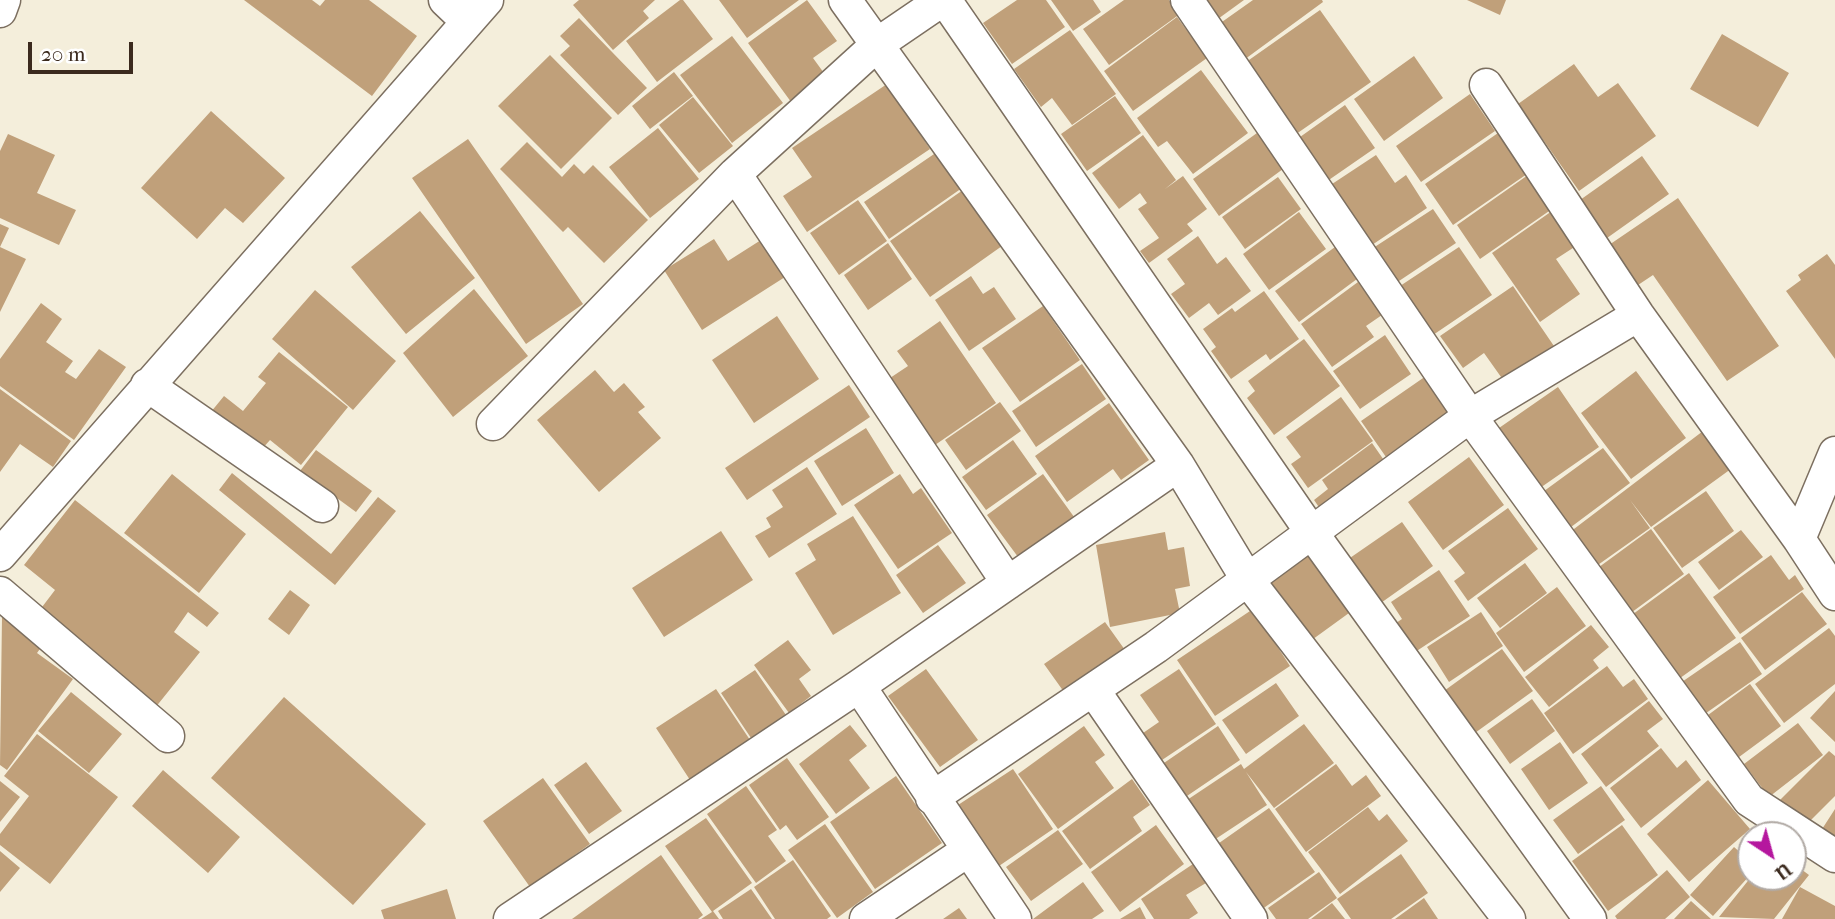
<!DOCTYPE html>
<html>
<head>
<meta charset="utf-8">
<style>
  body { margin:0 }
  #map { position:relative; width:1835px; height:919px; overflow:hidden; background:#f4eedb; font-family:"IM FELL French Canon",serif }
  canvas { display:block }
  .north { position:absolute; left:1737px; top:821px; width:70px; height:70px; box-sizing:border-box; background:#fff; border:2px solid #b1aaa5; border-radius:50%; rotate:144deg; font-size:19px; font-weight:700; line-height:28px; text-align:center; color:#3b2a1e }
  .north::after { content:''; display:block; margin:auto; width:24px; height:32px; background:#b5179e; clip-path:polygon(50% 0,100% 100%,50% 72%,0 100%) }
  .scale { position:absolute; left:28px; top:42px; width:105px; height:32px; box-sizing:border-box; border:4px solid #3b2a1e; border-top:0; padding-left:9px; font-size:21px; line-height:24px; white-space:nowrap; color:#3b2a1e; -webkit-text-stroke:5px #fff; paint-order:stroke }
</style>
</head>
<body>
<div id="map">
<canvas width="1835" height="919"></canvas>
<div class="north">U</div>
<div class="scale">20 m</div>
</div>
<script>
const ctx = document.querySelector('canvas').getContext('2d');
ctx.lineJoin = 'round';
function fill(path, color) {
  ctx.fillStyle = color;
  ctx.fill(path, 'evenodd');
}
function shape(rows) {
  const path = new Path2D();
  for (const r of rows) {
    path.moveTo(r[0], r[1]);
    for (let i = 2; i < r.length; i += 2) path.lineTo(r[i], r[i + 1]);
  }
  return path;
}
function trace(path, color, width, dash) {
  ctx.strokeStyle = color;
  ctx.lineWidth = width;
  ctx.lineCap = dash ? 'butt' : 'round';
  ctx.setLineDash(dash || []);
  ctx.stroke(path);
}
fill(shape([
  [244,0,312,0,320,6,325,0,369,0,417,36,372,96],
  [579,0,655,0,643,11,649,18,613,50,573,5],
  [680,0,683,0,713,39,657,82,626,41],
  [719,0,799,0,747,38],
  [807,0,837,41,813,58,829,80,794,106,748,43],
  [1017,0,1046,0,1065,27,1012,64,983,23],
  [1051,0,1093,0,1101,12,1073,31],
  [1124,0,1169,0,1180,14,1109,65,1083,29],
  [1194,0,1244,0,1211,24],
  [1253,0,1322,0,1323,2,1237,65,1212,29],
  [1467,0,1506,0,1500,15],
  [1320,10,1371,82,1289,139,1239,67],
  [1177,17,1207,58,1133,111,1104,71],
  [579,18,647,88,618,115,560,55,570,46,560,36],
  [1070,30,1116,94,1072,125,1052,98,1041,107,1014,69],
  [1722,34,1789,73,1758,127,1690,89],
  [732,36,783,103,732,143,680,75],
  [550,55,612,118,561,169,498,106],
  [1414,56,1443,98,1384,141,1354,99],
  [1574,64,1598,97,1618,83,1656,136,1579,191,1518,104],
  [1201,70,1248,133,1193,174,1167,141,1158,147,1137,118],
  [674,72,693,96,650,129,632,106],
  [887,84,930,149,807,232,783,196,812,177,792,148],
  [1470,94,1495,131,1421,182,1396,146],
  [1115,96,1141,133,1087,171,1061,134],
  [693,97,733,146,699,173,659,125],
  [1345,105,1375,148,1323,184,1293,142],
  [211,111,285,178,243,223,225,208,197,239,141,188],
  [658,128,699,179,650,218,609,167],
  [1257,133,1283,169,1219,216,1193,179],
  [1498,133,1527,174,1453,225,1425,184],
  [8,134,55,155,37,193,76,210,59,245,0,218,0,151],
  [1143,135,1176,180,1165,189,1183,176,1207,209,1187,224,1193,231,1149,263,1140,251,1159,238,1138,209,1147,203,1140,193,1119,209,1092,173],
  [468,139,583,304,526,344,412,178],
  [527,142,562,177,574,164,584,174,593,165,648,220,604,263,568,227,563,232,500,169],
  [937,152,962,188,889,239,864,202],
  [1376,155,1395,183,1406,175,1427,208,1366,249,1326,188],
  [1642,156,1669,194,1600,243,1573,205],
  [1528,175,1552,209,1480,259,1457,225],
  [1278,177,1301,209,1245,249,1222,217],
  [963,190,1002,246,930,297,890,241],
  [1678,198,1779,346,1727,381,1653,275,1635,287,1606,247],
  [858,200,887,241,839,275,810,233],
  [1433,209,1456,243,1393,285,1370,250],
  [420,211,475,278,406,334,351,267],
  [1552,211,1576,246,1556,259,1580,294,1540,322,1492,253],
  [1299,212,1326,249,1269,290,1243,254],
  [0,224,9,228,0,247,26,259,0,312],
  [1198,236,1217,264,1226,257,1251,291,1218,315,1209,303,1189,318,1171,294,1185,284,1167,259],
  [714,239,728,261,761,240,785,277,702,330,664,270],
  [888,243,912,279,868,310,844,275],
  [1335,247,1357,279,1299,322,1275,291],
  [1459,247,1492,295,1433,335,1400,286],
  [1827,254,1835,265,1835,359,1786,291,1801,280,1798,275],
  [971,276,983,294,994,287,1016,319,969,351,935,300],
  [1358,282,1382,315,1366,326,1374,337,1332,367,1301,324],
  [1513,286,1556,349,1506,384,1484,353,1463,368,1440,336],
  [474,289,528,356,453,417,403,353],
  [315,290,396,361,353,410,272,339],
  [1264,291,1299,339,1270,360,1266,354,1231,379,1211,351,1216,347,1203,329,1232,308,1235,312],
  [41,303,62,319,46,342,73,361,65,372,76,379,99,349,126,367,74,440,0,386,0,359],
  [1043,306,1080,360,1020,402,982,348],
  [777,316,819,379,754,423,712,360],
  [940,321,996,403,935,445,890,378,908,366,897,351],
  [1385,335,1411,374,1360,409,1333,371],
  [1304,339,1340,386,1274,435,1247,398,1255,391,1248,381],
  [279,352,348,407,301,465,270,440,254,458,206,418,224,396,243,411,266,383,258,377],
  [1082,364,1106,399,1036,447,1012,411],
  [595,370,614,392,624,383,645,407,638,412,661,438,599,492,537,420],
  [1636,371,1686,438,1631,479,1581,413],
  [1426,376,1453,416,1395,470,1361,421],
  [849,385,870,417,747,500,725,468],
  [1558,387,1599,447,1540,488,1499,428],
  [0,389,71,441,53,467,20,444,0,472],
  [1341,397,1373,441,1308,488,1291,464,1301,457,1286,437],
  [1000,402,1021,431,966,470,945,440],
  [1109,403,1149,460,1121,480,1113,469,1067,502,1035,456],
  [866,428,894,473,842,506,814,461],
  [1707,428,1735,466,1651,527,1630,500,1650,528,1595,567,1570,532],
  [1013,440,1037,474,986,510,962,477],
  [1372,443,1388,466,1323,513,1314,500,1328,489,1322,480],
  [1603,448,1630,483,1567,530,1540,494],
  [316,450,372,491,356,512,300,471],
  [1469,457,1504,505,1443,550,1408,502],
  [807,467,837,514,769,558,755,536,771,527,766,518,783,507,772,490],
  [232,473,331,554,378,497,396,511,335,585,219,490],
  [172,474,246,534,199,593,124,533],
  [900,474,913,494,921,488,952,533,898,569,854,505],
  [1043,474,1077,521,1021,561,987,515],
  [1706,491,1734,531,1682,568,1653,528],
  [75,500,219,613,207,627,188,612,174,632,200,652,155,708,36,615,55,590,24,565],
  [1508,508,1538,549,1468,601,1454,581,1465,573,1448,551],
  [853,516,901,593,833,635,795,573,816,560,807,544],
  [1402,522,1433,566,1378,605,1347,560],
  [1651,529,1684,574,1628,615,1595,570],
  [1741,530,1763,557,1719,590,1698,562],
  [721,531,753,580,664,637,632,588],
  [1165,532,1168,550,1184,547,1190,586,1175,589,1180,613,1110,627,1096,545],
  [938,545,966,583,923,613,896,575],
  [1308,555,1349,613,1309,642,1267,584],
  [1771,555,1789,580,1795,575,1804,589,1740,634,1713,597],
  [1525,563,1547,593,1500,628,1477,598],
  [1439,570,1470,616,1409,656,1390,627,1402,619,1391,602],
  [1689,573,1736,638,1676,681,1629,617],
  [1557,587,1586,626,1524,672,1496,633],
  [290,590,310,605,289,635,268,619],
  [1802,592,1827,624,1765,670,1741,638],
  [1253,609,1290,666,1215,716,1177,660],
  [1481,612,1503,646,1449,682,1427,647],
  [2,617,42,646,37,653,73,679,7,770,0,765],
  [1105,622,1125,650,1064,692,1044,664],
  [1591,625,1609,647,1593,660,1599,668,1549,707,1525,677],
  [1829,628,1835,636,1835,684,1784,723,1755,684],
  [788,640,811,670,799,679,811,696,789,713,754,665],
  [1740,642,1762,674,1699,718,1676,686],
  [1502,649,1533,691,1468,738,1437,696],
  [1607,666,1623,687,1634,679,1648,699,1573,754,1544,713],
  [926,669,978,740,940,767,888,696],
  [1179,669,1216,724,1162,760,1143,733,1159,722,1140,695],
  [755,670,786,715,751,738,721,693],
  [1276,683,1299,716,1246,754,1222,720],
  [1750,684,1781,726,1735,760,1704,718],
  [716,689,750,740,690,780,656,728],
  [1835,691,1835,742,1810,718],
  [71,692,122,734,89,773,38,731],
  [284,697,426,824,353,905,211,778],
  [1532,699,1555,731,1510,764,1487,731],
  [1649,701,1663,719,1647,731,1659,746,1606,787,1581,754],
  [1798,723,1823,755,1769,797,1744,764],
  [1304,724,1334,763,1274,808,1246,772,1267,805,1211,842,1184,802,1241,764,1244,769],
  [850,725,867,746,849,760,870,788,836,814,799,764],
  [1084,726,1105,755,1095,762,1114,788,1058,829,1018,774],
  [1218,726,1240,760,1184,798,1161,765],
  [37,734,118,797,50,884,0,845,0,834,29,796,4,776],
  [1560,742,1588,783,1549,810,1521,769],
  [1661,748,1677,768,1686,760,1701,780,1641,828,1610,788],
  [1829,751,1835,756,1835,796,1803,828,1777,803],
  [787,758,829,817,797,840,786,825,780,830,749,785],
  [586,762,622,811,589,834,554,785],
  [1336,764,1352,786,1366,775,1381,796,1306,852,1275,809],
  [1013,769,1053,829,999,866,958,805],
  [163,770,240,837,208,873,132,806],
  [896,776,942,843,875,889,830,822],
  [543,778,590,844,530,887,483,821],
  [1132,779,1150,805,1133,817,1142,831,1090,869,1062,831],
  [1708,780,1750,829,1689,882,1647,834],
  [0,781,20,797,0,822],
  [746,786,777,830,768,836,786,861,756,883,707,814],
  [1601,786,1625,820,1578,854,1553,820],
  [1368,807,1379,821,1387,814,1408,841,1340,894,1308,852],
  [1269,808,1315,872,1258,912,1212,848],
  [1835,809,1835,852,1815,840],
  [706,818,752,883,713,911,719,919,701,919,712,912,665,846],
  [825,824,873,892,837,918,788,850],
  [1156,825,1184,864,1120,912,1091,872],
  [1622,825,1658,875,1608,911,1572,861],
  [1058,830,1083,864,1031,901,1006,867],
  [1734,847,1751,862,1751,874,1713,916,1690,895],
  [0,851,20,868,0,892],
  [1401,854,1428,893,1391,919,1351,919,1337,899],
  [661,855,703,915,698,919,572,919],
  [793,860,831,916,827,919,775,919,754,887],
  [1793,863,1809,875,1774,919,1719,917,1751,877,1793,877],
  [1193,864,1206,883,1186,895,1198,913,1189,919,1154,919,1141,899],
  [1667,870,1690,897,1665,919,1617,919,1615,916],
  [1319,872,1337,898,1308,919,1276,919,1268,908],
  [1083,882,1104,911,1092,919,1033,919],
  [1800,887,1835,906,1835,919,1782,919],
  [447,889,456,919,384,919,381,910],
  [751,889,772,919,723,919,718,911],
  [1424,898,1438,919,1395,919],
  [1691,901,1711,919,1674,919],
  [1332,903,1345,919,1311,919],
  [1140,907,1146,919,1120,919],
  [959,908,967,919,943,919]
]), '#c0a07a');
const street = shape([
  [445,0,467,21],
  [845,0,1178,465,1247,579,1509,919],
  [945,0,1312,533,1590,919],
  [1187,0,1470,416,1749,800,1835,856],
  [0,11,4,0],
  [1486,85,1638,315,1799,539,1835,594],
  [735,174,1008,583],
  [147,385,322,506],
  [493,424,735,174,879,43,942,0],
  [1799,539,1835,453],
  [0,555,487,0],
  [0,593,168,736],
  [859,686,1015,919],
  [1094,691,1251,919],
  [932,798,1156,647,1470,416,1638,315],
  [510,919,859,686,1178,465],
  [866,919,967,851]
]);
trace(street, '#7c6f60', 35);
trace(street, '#fff', 32);
</script>
</body>
</html>
